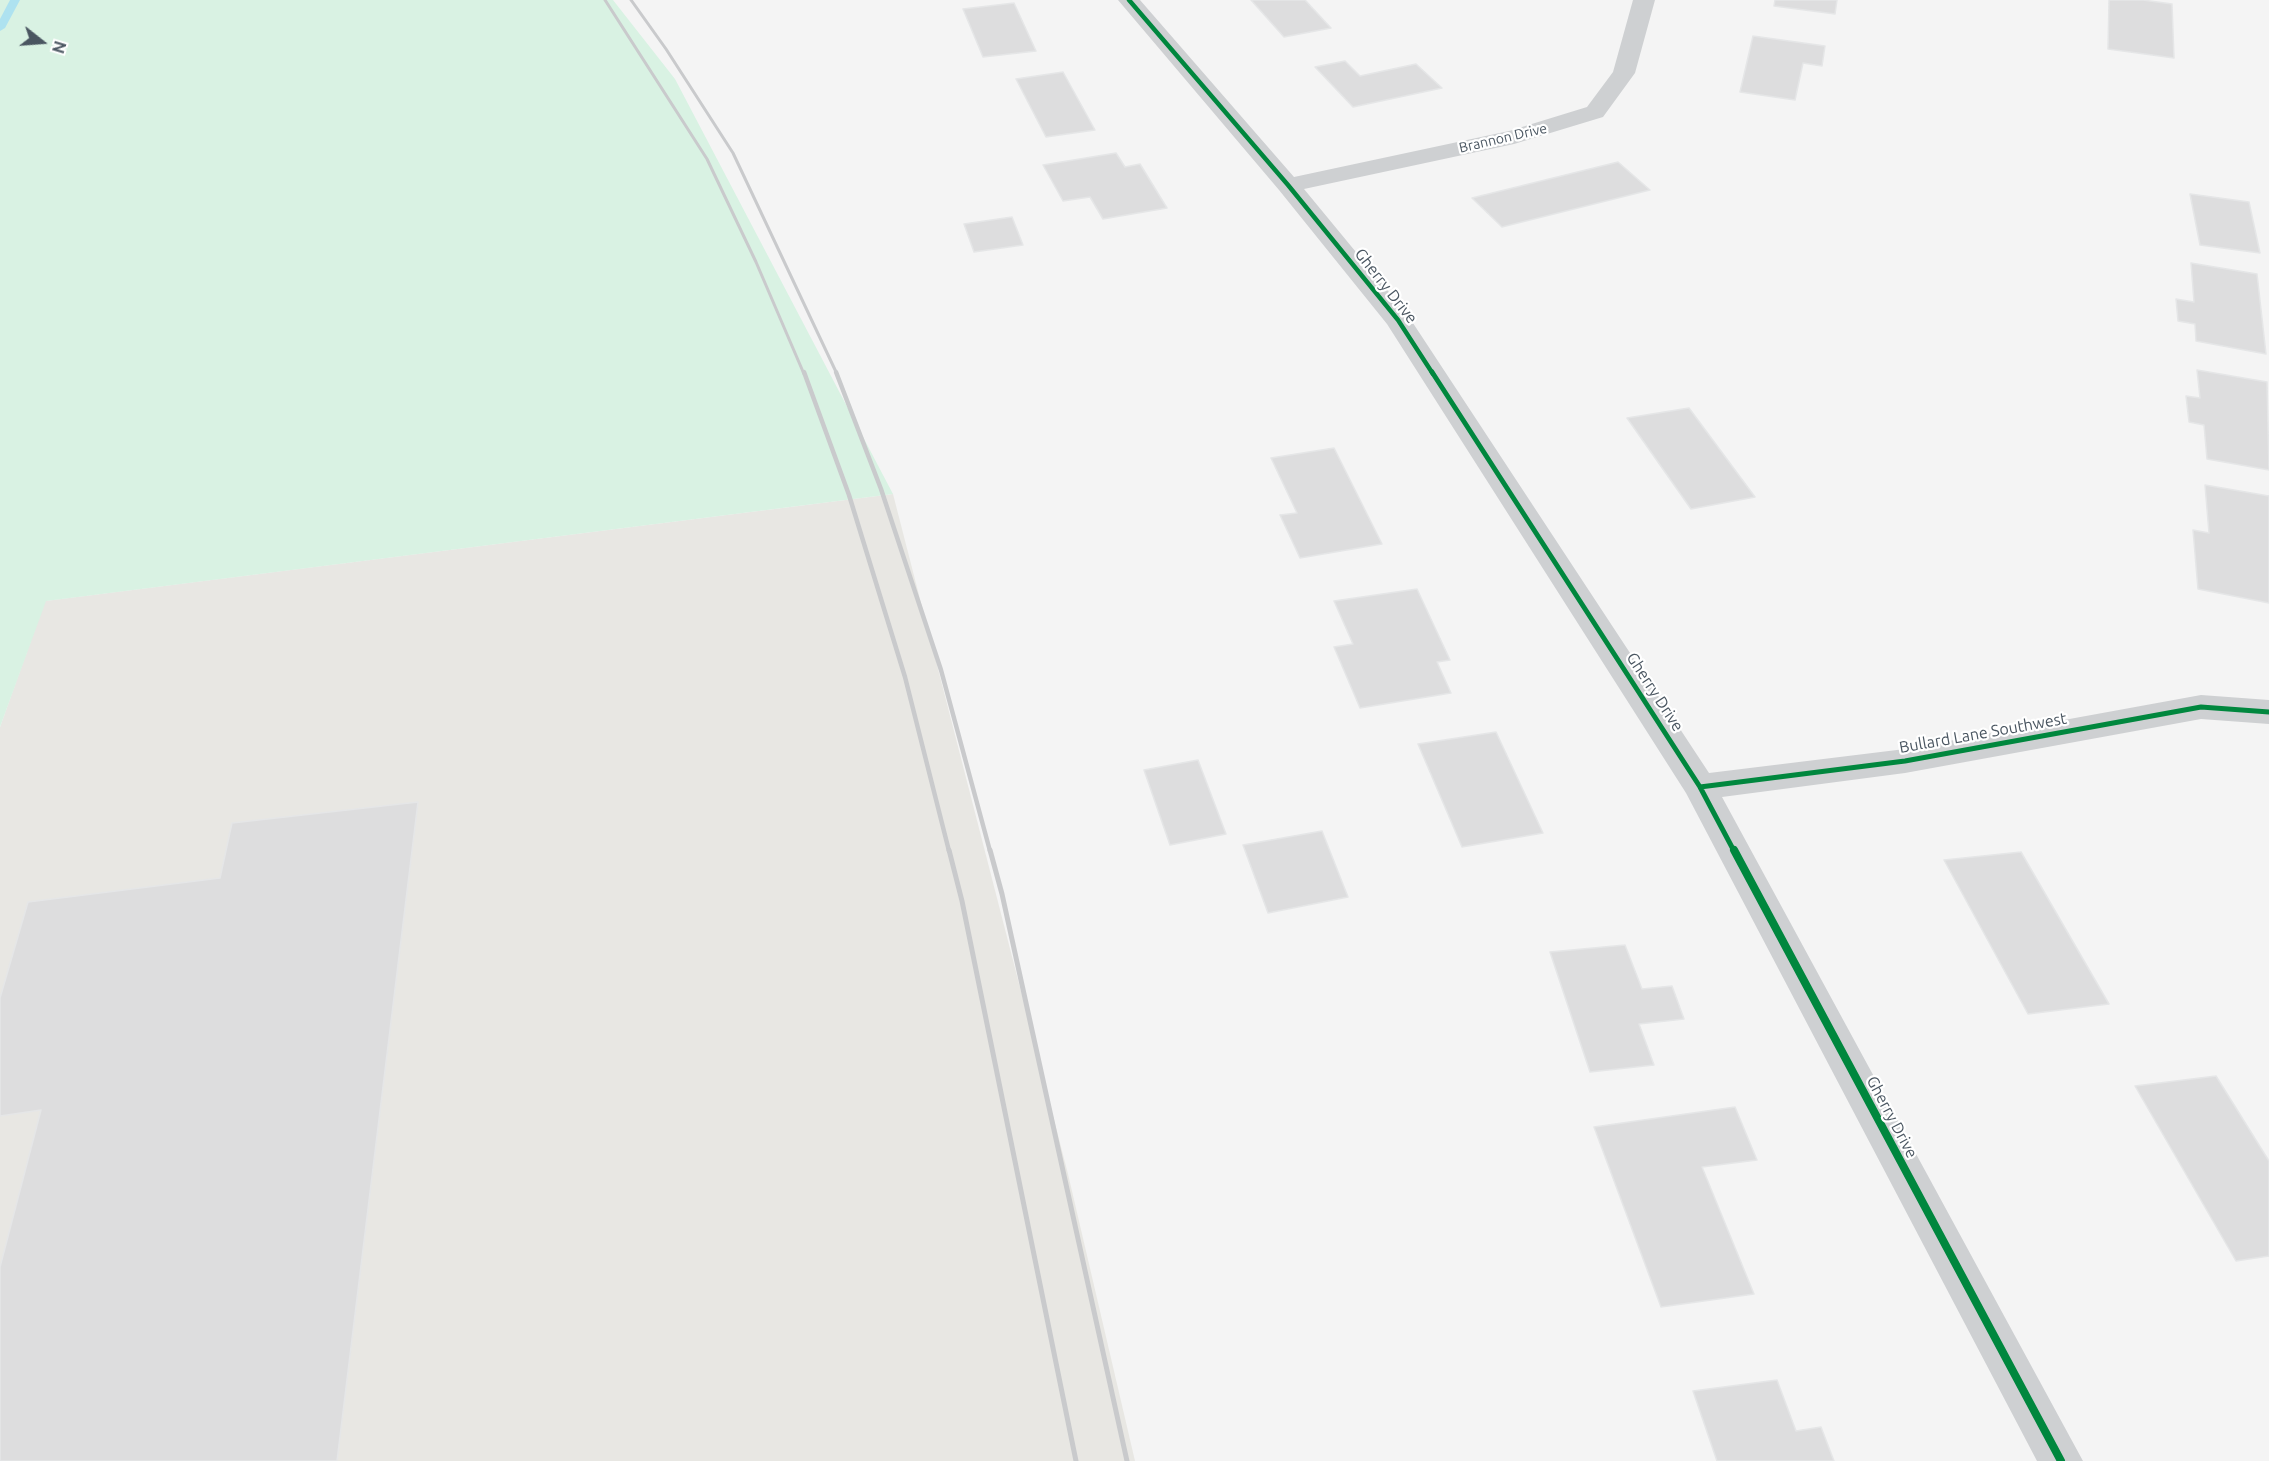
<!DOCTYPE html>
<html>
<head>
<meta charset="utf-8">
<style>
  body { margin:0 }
  #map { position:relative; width:2269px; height:1461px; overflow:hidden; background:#f4f4f4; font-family:Ubuntu,sans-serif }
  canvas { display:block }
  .north { position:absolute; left:12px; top:12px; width:60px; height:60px; -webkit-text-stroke:4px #fff; paint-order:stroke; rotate:107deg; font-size:16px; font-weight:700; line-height:24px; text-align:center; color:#4a5661 }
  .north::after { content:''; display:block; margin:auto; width:21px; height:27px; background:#4a5661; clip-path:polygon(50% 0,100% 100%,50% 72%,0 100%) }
</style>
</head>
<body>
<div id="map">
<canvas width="2269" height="1461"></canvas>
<div class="north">N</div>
</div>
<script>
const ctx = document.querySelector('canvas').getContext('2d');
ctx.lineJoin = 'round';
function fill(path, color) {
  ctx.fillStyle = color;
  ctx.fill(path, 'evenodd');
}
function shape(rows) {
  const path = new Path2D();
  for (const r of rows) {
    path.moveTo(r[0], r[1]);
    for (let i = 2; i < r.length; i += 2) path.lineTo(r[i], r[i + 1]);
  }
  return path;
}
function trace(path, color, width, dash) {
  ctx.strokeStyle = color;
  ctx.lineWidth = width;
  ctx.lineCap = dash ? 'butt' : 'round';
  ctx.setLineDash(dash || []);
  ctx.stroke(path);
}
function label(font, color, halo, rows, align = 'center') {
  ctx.font = font + ' Ubuntu,sans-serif';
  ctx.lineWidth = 4.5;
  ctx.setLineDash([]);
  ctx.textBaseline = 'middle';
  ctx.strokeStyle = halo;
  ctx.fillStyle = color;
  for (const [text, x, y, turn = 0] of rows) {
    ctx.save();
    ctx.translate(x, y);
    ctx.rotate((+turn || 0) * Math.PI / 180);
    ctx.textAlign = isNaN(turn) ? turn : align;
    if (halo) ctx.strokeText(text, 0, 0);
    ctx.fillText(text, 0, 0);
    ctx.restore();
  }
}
fill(shape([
  [893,494,1068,1174,1135,1461,0,1461,0,727,45,601]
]), '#e8e7e3');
fill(shape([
  [0,0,613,0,675,79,893,494,46,601,0,727]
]), '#d9f2e3');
fill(shape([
  [10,0,20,0,5,28,0,31,0,19,10,0]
]), '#aee2f0');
const building = shape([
  [1251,0,1305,0,1331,28,1284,37,1251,0],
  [1775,0,1837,0,1835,14,1774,6,1775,0],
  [2109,0,2143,0,2172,4,2174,58,2108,49,2109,0],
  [1014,3,1036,51,983,57,963,9,1014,3],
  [1753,36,1825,46,1822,66,1803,63,1795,100,1740,92,1753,36],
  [1345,61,1360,76,1416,64,1442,88,1353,107,1315,67,1345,61],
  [1063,72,1095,130,1046,137,1016,79,1063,72],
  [1116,153,1125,167,1140,164,1167,208,1103,219,1090,197,1063,201,1043,165,1116,153],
  [1618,162,1650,190,1502,227,1472,198,1618,162],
  [2190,194,2249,202,2260,253,2200,245,2190,194],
  [1012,217,1023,245,974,252,964,224,1012,217],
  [2191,263,2257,274,2266,354,2196,341,2195,324,2178,321,2176,299,2194,302,2191,263],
  [2197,370,2267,382,2269,470,2207,459,2204,425,2189,422,2186,396,2200,398,2197,370],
  [1689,408,1755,497,1691,509,1627,418,1689,408],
  [1334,448,1382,544,1300,558,1280,515,1297,513,1271,458,1334,448],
  [2205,485,2269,496,2269,603,2198,589,2193,530,2209,533,2205,485],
  [1417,589,1450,660,1437,662,1451,693,1360,708,1334,647,1353,644,1334,601,1417,589],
  [1496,732,1543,833,1462,847,1418,744,1496,732],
  [1198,760,1226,834,1170,845,1144,770,1198,760],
  [418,802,337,1461,0,1461,0,1267,41,1110,0,1116,0,998,28,902,220,878,232,823,418,802],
  [1322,831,1348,897,1268,913,1243,845,1322,831],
  [2021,852,2109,1004,2028,1014,1944,860,2021,852],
  [1625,945,1642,989,1672,986,1684,1019,1639,1024,1654,1065,1590,1072,1550,952,1625,945],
  [2216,1076,2269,1161,2269,1256,2236,1261,2135,1086,2216,1076],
  [1735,1107,1757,1160,1702,1167,1754,1294,1661,1307,1594,1127,1735,1107],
  [1777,1380,1796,1431,1821,1427,1834,1461,1717,1461,1693,1391,1777,1380]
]);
fill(building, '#ddddde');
trace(building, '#e5e6e7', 1.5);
fill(shape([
  [1118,0,1140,0,1294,177,1509,131,1587,107,1613,72,1633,0,1655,0,1635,73,1603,117,1514,144,1304,189,1407,314,1709,773,1905,749,2201,695,2269,700,2269,724,2201,719,1905,773,1722,797,2083,1461,2037,1461,1686,793,1387,324,1279,190,1118,0]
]), '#ced0d2');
trace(shape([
  [605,0,707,159,756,262,804,374],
  [631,0,666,49,733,153,837,374]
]), '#c9cacc', 3);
trace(shape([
  [804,372,849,495,905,677,949,851],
  [836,372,881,489,941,670,990,851]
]), '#c9cacc', 4.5);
trace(shape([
  [949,850,962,901,1076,1461],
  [990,850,1002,894,1127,1461]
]), '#c9cacc', 5);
trace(shape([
  [1129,0,1288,185,1398,320,1433,374]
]), '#00873e', 4.5);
trace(shape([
  [1432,372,1700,787,1734,851],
  [1700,787,1905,761,2201,707,2269,712]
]), '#00873e', 5);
trace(shape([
  [1734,850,2061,1461]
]), '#00873e', 8);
label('14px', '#4a5661', '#fff', [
  ["Brannon Drive",1503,138,-13]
]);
label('16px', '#4a5661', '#fff', [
  ["Gherry Drive",1386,286,52],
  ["Gherry Drive",1655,692,57],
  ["Bullard Lane Southwest",1983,733,-10],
  ["Gherry Drive",1892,1117,62]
]);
</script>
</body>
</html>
